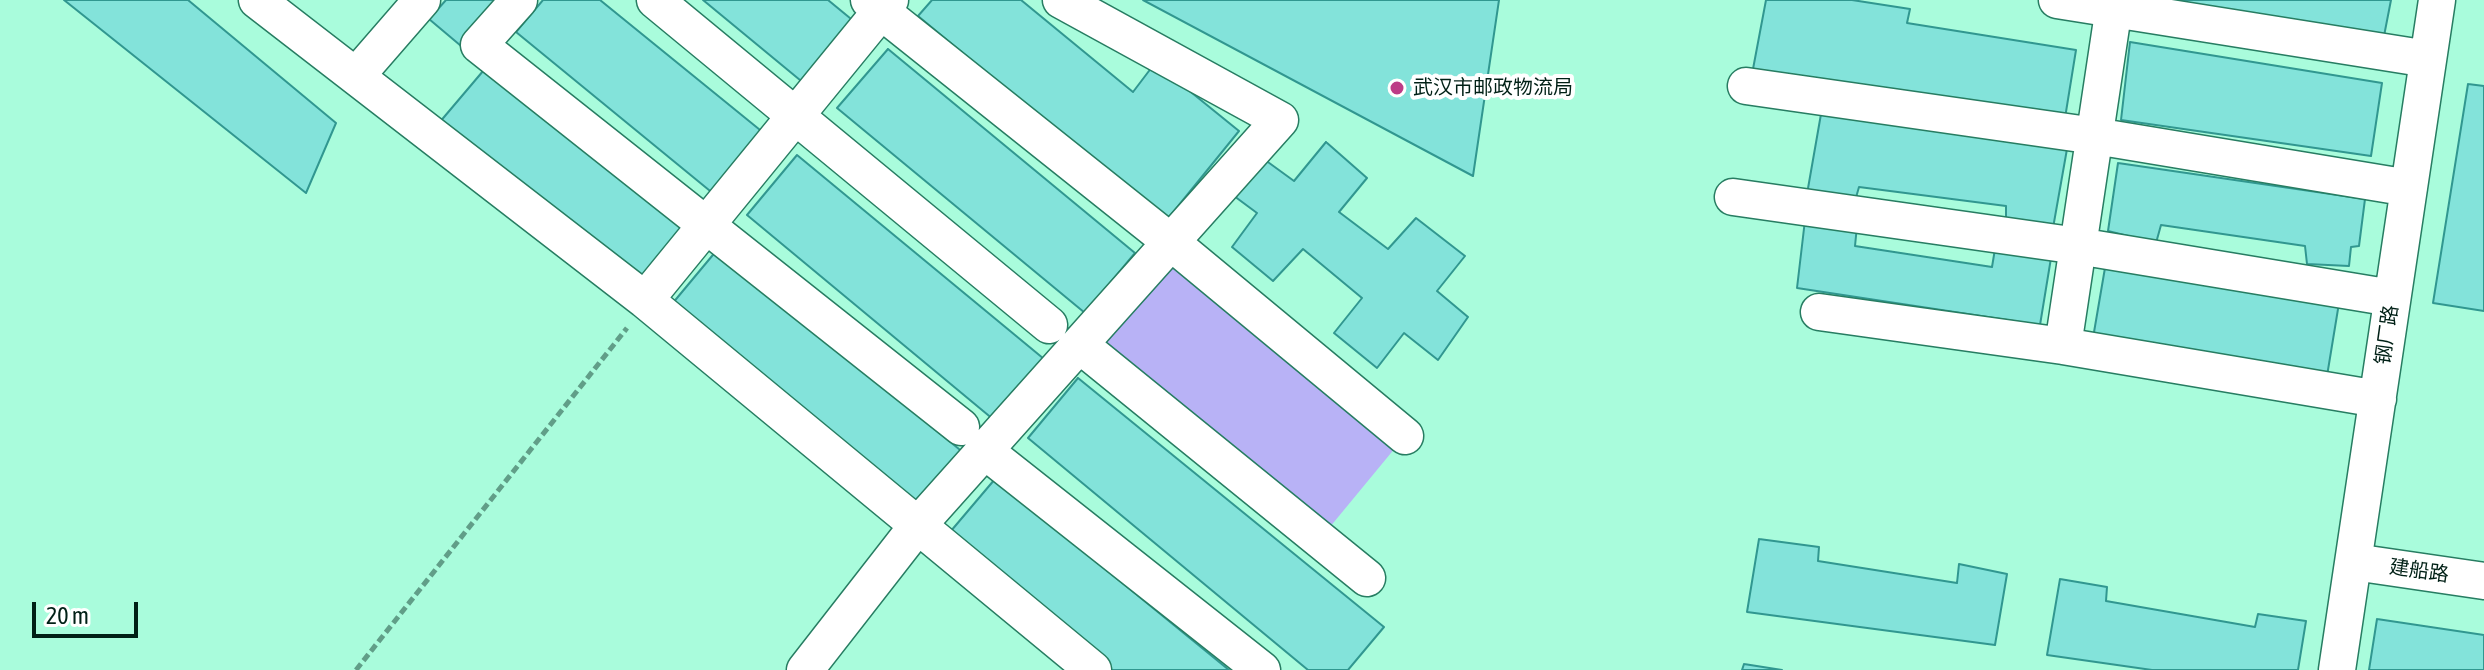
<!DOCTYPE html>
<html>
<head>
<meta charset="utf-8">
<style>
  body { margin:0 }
  #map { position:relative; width:2484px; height:670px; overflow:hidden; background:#a9fcdc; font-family:"Asap Condensed",sans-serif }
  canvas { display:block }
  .scale { position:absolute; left:32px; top:602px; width:106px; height:36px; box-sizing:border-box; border:4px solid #002016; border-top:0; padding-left:10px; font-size:24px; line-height:28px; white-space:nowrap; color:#002016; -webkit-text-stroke:6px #fff; paint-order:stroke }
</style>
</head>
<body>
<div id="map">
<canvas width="2484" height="670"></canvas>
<div class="scale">20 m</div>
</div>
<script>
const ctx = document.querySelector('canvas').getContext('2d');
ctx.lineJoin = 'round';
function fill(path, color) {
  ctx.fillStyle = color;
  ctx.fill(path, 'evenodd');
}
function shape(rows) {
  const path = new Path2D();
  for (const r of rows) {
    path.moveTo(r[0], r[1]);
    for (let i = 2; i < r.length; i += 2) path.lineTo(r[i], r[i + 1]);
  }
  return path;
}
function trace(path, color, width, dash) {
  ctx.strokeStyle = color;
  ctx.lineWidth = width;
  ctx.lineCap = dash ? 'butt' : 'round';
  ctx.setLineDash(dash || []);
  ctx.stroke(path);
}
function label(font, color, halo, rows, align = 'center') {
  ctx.font = font + ' "Asap Condensed","Noto Sans SC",sans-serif';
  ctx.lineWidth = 8;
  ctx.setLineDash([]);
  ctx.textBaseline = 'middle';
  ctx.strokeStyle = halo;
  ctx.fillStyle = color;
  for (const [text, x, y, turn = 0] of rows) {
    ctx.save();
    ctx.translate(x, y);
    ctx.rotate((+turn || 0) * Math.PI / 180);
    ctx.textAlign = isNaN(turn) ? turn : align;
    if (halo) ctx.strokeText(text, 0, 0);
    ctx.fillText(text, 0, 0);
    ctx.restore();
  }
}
fill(shape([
  [1172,243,1405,436,1320,539,1080,345]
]), '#b8b2f6');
const building = shape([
  [64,0,188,0,336,123,306,193,64,0],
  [446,0,511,0,467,51,429,19,446,0],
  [543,0,600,0,765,134,715,195,516,32,543,0],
  [703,0,828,0,856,23,806,85,703,0],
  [932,0,1021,0,1133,92,1155,63,1239,131,1166,221,918,16,932,0],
  [1143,0,1499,0,1473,176,1143,0],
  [1766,0,1852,0,1910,9,1907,23,2076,50,2065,118,1753,69,1766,0],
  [2141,0,2391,0,2384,36,2141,0],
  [2130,42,2382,83,2371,156,2121,120,2130,42],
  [888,49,1135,253,1085,313,837,108,888,49],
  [489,64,687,226,637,287,439,123,489,64],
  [2468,84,2484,86,2484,311,2433,303,2468,84],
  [1821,114,2067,149,2053,228,2006,222,2006,206,1859,187,1855,201,1807,194,1821,114],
  [1326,142,1367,178,1339,212,1388,249,1416,218,1465,256,1437,291,1468,317,1438,360,1404,333,1377,368,1334,333,1362,298,1303,249,1273,281,1232,247,1257,213,1230,193,1261,157,1294,181,1326,142],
  [797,155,1044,359,994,420,747,215,797,155],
  [2118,163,2365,199,2359,246,2351,247,2349,266,2307,264,2305,246,2161,225,2156,243,2108,231,2118,163],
  [1805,220,1857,226,1855,246,1992,267,1995,249,2051,258,2040,325,1797,288,1805,220],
  [717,250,965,454,915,515,667,310,717,250],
  [2106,262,2339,303,2327,376,2093,338,2106,262],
  [1078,378,1384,627,1348,670,1308,670,1028,438,1078,378],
  [995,479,1229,670,1104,670,945,538,995,479],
  [1759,539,1819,547,1818,561,1957,583,1959,564,2007,574,1995,645,1747,612,1759,539],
  [2060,579,2107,587,2106,601,2255,627,2258,614,2306,621,2298,670,2152,670,2047,655,2060,579],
  [2377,619,2484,635,2484,670,2369,670,2377,619],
  [1744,664,1782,670,1742,670,1744,664]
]);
fill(building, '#83e3da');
trace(building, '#319790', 2);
const minor = shape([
  [257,0,645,300,1093,670],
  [519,0,479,45,961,427],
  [655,0,1049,325],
  [890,0,881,11,1172,243,1405,436],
  [2057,0,2428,59],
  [356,76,422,0],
  [1746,86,2095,136,2409,188],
  [1733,197,2078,246,2392,298],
  [645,300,881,11,869,0],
  [1819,312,2063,346,2378,399],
  [1080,345,1367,578],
  [2063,346,2115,0],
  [985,451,1262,670],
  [2354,562,2484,581],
  [805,670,918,525,1280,120,1061,0],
  [2337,670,2437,0]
]);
trace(minor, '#277d62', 39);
trace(shape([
  [356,670,627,328]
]), '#619e88', 5, [8, 4]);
trace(minor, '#fff', 36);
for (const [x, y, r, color] of [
  [1397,88,8,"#bc3c87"]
]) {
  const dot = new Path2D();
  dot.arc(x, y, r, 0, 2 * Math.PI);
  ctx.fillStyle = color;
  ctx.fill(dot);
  trace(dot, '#fff', 3);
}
label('20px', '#002016', '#fff', [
  ["武汉市邮政物流局",1413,88]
], 'left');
label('20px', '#002016', '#fff', [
  ["钢厂路",2387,335,-82],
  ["建船路",2419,571,8]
]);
</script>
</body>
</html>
